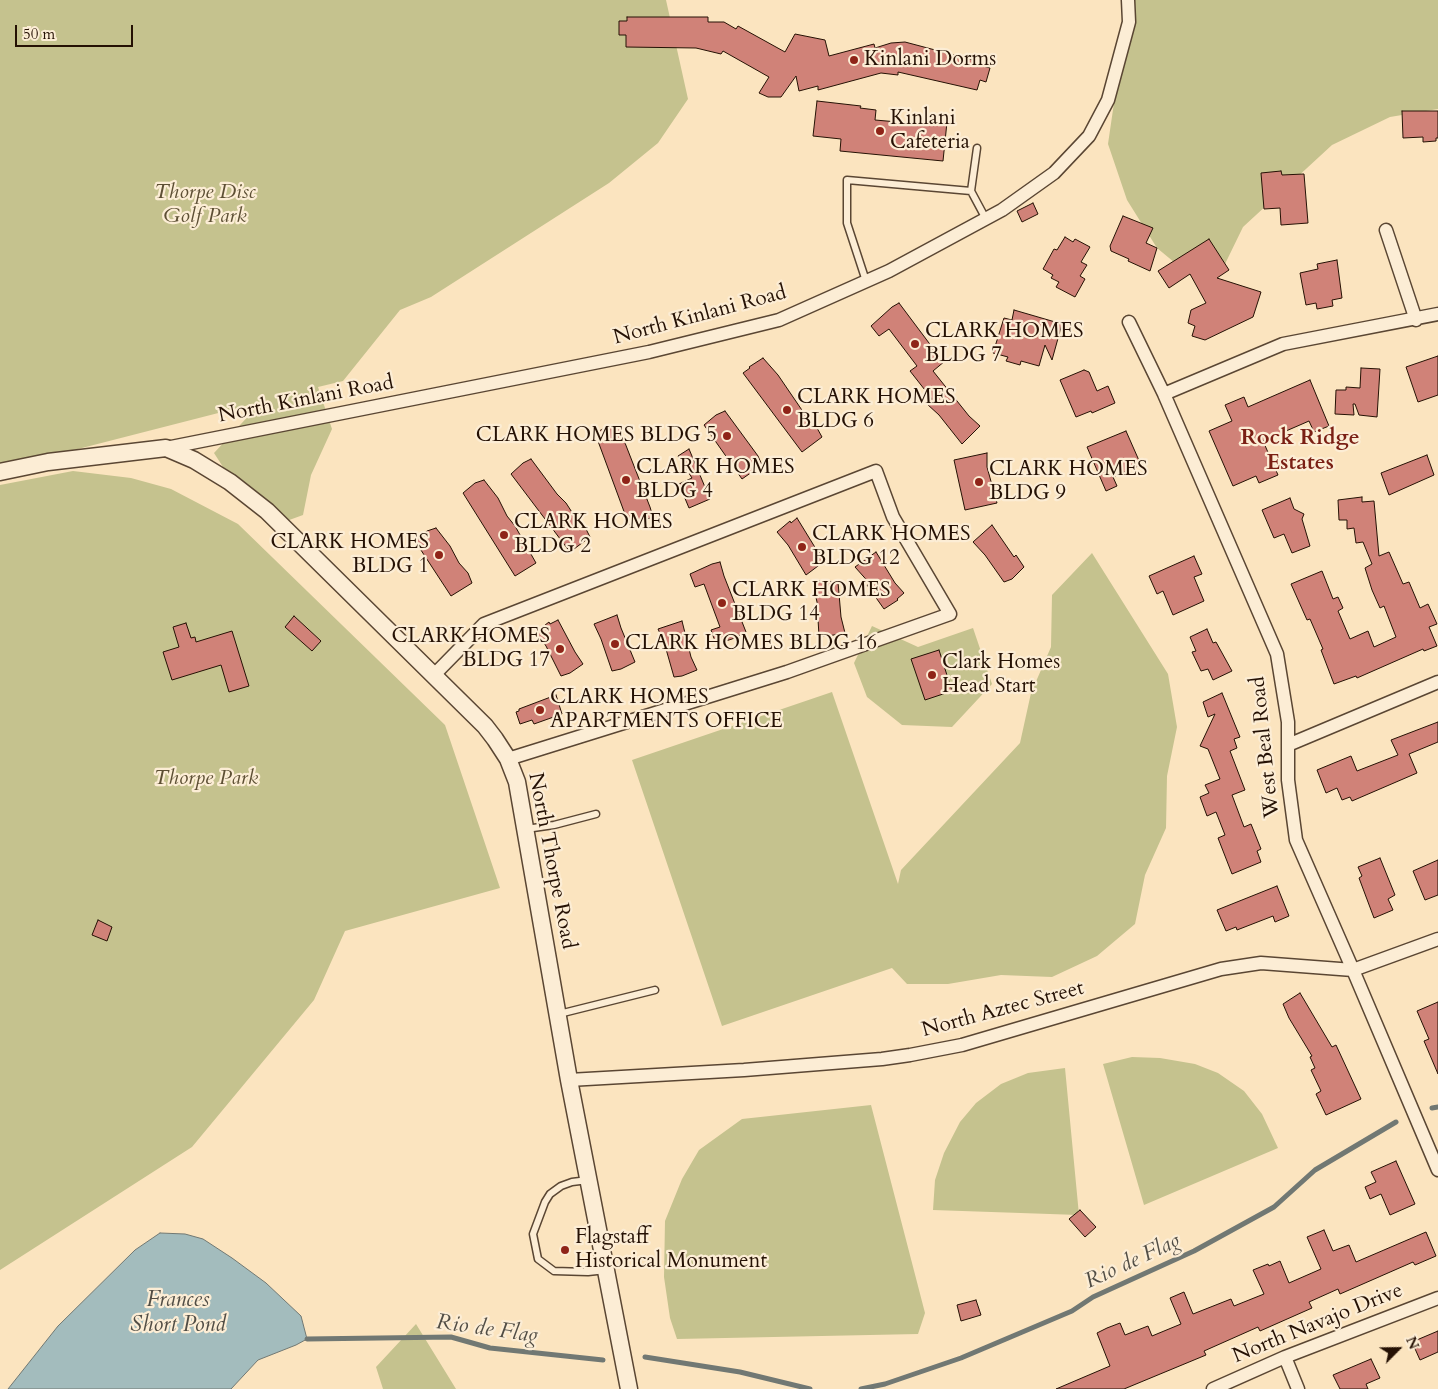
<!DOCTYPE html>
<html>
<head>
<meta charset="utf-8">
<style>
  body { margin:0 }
  #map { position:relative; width:1438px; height:1389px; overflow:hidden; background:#fbe4bf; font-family:Cardo,serif }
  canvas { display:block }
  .north { position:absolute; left:1373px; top:1324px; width:50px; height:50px; -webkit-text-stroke:4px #fcedd5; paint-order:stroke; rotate:67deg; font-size:14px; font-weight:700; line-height:20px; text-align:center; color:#251104 }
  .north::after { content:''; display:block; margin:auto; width:18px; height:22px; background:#251104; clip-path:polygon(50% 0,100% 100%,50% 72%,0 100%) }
  .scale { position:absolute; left:15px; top:25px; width:118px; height:22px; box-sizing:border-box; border:2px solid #251104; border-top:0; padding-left:6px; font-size:15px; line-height:18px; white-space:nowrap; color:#251104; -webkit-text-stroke:4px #fcedd5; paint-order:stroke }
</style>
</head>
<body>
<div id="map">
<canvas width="1438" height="1389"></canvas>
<div class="north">N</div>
<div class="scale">50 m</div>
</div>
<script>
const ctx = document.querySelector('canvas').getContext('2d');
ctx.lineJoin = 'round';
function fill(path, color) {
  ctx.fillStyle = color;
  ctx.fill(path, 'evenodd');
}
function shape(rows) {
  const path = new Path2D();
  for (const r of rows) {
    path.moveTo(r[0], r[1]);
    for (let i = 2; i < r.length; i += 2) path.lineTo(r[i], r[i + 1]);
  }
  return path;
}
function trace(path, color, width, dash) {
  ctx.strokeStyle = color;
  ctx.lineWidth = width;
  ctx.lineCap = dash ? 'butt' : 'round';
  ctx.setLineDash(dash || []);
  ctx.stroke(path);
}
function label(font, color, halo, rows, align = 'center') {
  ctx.font = font + ' Cardo,serif';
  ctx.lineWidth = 4.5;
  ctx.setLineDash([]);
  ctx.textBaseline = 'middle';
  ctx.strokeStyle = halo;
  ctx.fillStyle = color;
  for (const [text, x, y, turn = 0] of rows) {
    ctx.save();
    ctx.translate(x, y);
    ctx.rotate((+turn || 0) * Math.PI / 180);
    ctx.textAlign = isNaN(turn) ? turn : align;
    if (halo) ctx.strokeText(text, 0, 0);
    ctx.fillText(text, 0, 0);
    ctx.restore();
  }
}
fill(shape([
  [0,0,666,0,688,99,658,143,609,183,431,297,400,310,343,381,318,387,332,429,311,475,303,515,270,527,245,501,214,453,254,410,269,400,0,469],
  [1129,0,1438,0,1438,109,1390,117,1332,145,1243,227,1225,264,1192,277,1157,248,1127,200,1108,144],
  [73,471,131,478,171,489,238,524,445,725,500,888,345,931,314,1000,192,1147,0,1270,0,485],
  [1092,553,1168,674,1177,727,1167,776,1166,828,1145,875,1135,924,1097,956,1052,977,1001,975,948,984,907,984,892,968,722,1026,632,760,832,692,898,884,901,870,1020,743,1031,693,1051,647,1052,595],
  [872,626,918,647,973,628,992,684,952,727,902,725,867,697,854,663],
  [1132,1057,1160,1058,1195,1064,1218,1073,1244,1091,1262,1114,1278,1148,1144,1205,1103,1064],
  [1065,1068,1079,1215,933,1210,935,1180,944,1153,960,1122,976,1103,1001,1084,1028,1073],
  [871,1105,925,1313,918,1334,677,1339,670,1318,664,1277,665,1221,682,1179,699,1150,742,1119],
  [416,1324,456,1389,383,1389,376,1367]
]), '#c5c28e');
const water = shape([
  [160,1233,185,1234,203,1239,232,1258,266,1283,301,1316,307,1339,296,1345,258,1360,231,1389,8,1389,58,1326,135,1250,160,1233]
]);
fill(water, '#a3bcbd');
trace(water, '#717873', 1);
trace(shape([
  [1432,1108,1438,1107],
  [307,1339,451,1337,490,1348,603,1360],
  [645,1357,740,1372,810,1389],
  [861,1389,885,1384,961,1358,1072,1311,1093,1297,1194,1251,1274,1207,1315,1170,1396,1122]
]), '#717873', 5);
const building = shape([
  [627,17,708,17,708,22,724,22,736,29,738,26,785,52,795,34,825,40,829,56,874,44,875,48,891,43,905,42,984,63,983,66,990,68,986,82,980,80,977,90,898,72,898,75,881,73,818,90,818,86,799,91,796,76,781,97,768,97,759,93,769,77,723,51,721,54,696,48,626,47,626,35,619,35,619,21,627,21,627,17],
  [817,101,861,106,860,108,876,110,875,120,921,124,921,120,947,122,943,161,840,151,841,139,813,136,817,101],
  [1402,111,1438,111,1438,138,1436,138,1436,141,1423,142,1423,137,1403,138,1402,111],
  [1281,171,1282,175,1304,174,1308,223,1281,225,1280,208,1264,209,1261,173,1281,171],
  [1033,203,1038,214,1022,222,1017,211,1033,203],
  [1123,216,1153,228,1146,243,1157,248,1150,271,1128,261,1129,259,1111,251,1110,246,1123,216],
  [1065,237,1073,242,1075,239,1090,247,1081,262,1087,265,1080,276,1085,279,1075,297,1056,287,1059,282,1051,278,1053,275,1043,269,1054,249,1057,250,1065,237],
  [1209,239,1229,270,1217,278,1261,292,1253,317,1205,340,1192,336,1195,326,1188,323,1191,310,1206,303,1190,274,1169,288,1158,271,1209,239],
  [1337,260,1342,298,1332,300,1333,306,1317,309,1316,303,1306,305,1300,273,1318,269,1317,264,1337,260],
  [899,303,935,351,945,361,933,371,969,416,980,426,962,444,939,415,927,404,932,399,910,371,917,366,889,329,879,336,871,326,892,307,899,303],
  [1014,310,1062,324,1052,360,1045,345,1039,366,1021,361,1020,365,1006,361,1008,357,993,353,1004,318,1012,320,1014,310],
  [1438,356,1438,395,1418,402,1406,367,1438,356],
  [763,358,778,375,808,419,817,428,822,437,802,452,743,373,750,368,749,367,763,358],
  [1361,368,1380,369,1377,417,1359,415,1355,404,1353,404,1354,415,1335,414,1336,390,1346,390,1346,387,1360,388,1361,368],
  [1084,370,1089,372,1097,391,1108,386,1115,403,1092,413,1091,411,1076,417,1060,380,1084,370],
  [1310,380,1329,426,1314,432,1309,421,1263,441,1278,475,1259,483,1256,476,1233,486,1209,431,1232,421,1225,405,1244,397,1248,407,1310,380],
  [725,411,758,456,762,465,742,479,704,425,716,415,725,411],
  [618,425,650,507,653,517,629,525,595,433,609,426,618,425],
  [1126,431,1141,465,1113,477,1117,486,1106,491,1087,447,1126,431],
  [689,449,710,499,689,508,679,484,692,478,678,456,689,449],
  [987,453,987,467,997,503,965,510,954,460,987,453],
  [1427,455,1434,475,1389,495,1381,473,1427,455],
  [531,459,557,494,566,503,577,520,586,529,590,537,570,552,511,474,523,463,531,459],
  [484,480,498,498,507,516,515,526,536,563,515,576,463,493,475,483,484,480],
  [1362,497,1362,502,1374,501,1379,556,1389,552,1403,584,1409,582,1420,608,1428,604,1437,624,1429,627,1437,646,1424,651,1423,649,1357,678,1356,676,1334,684,1321,650,1323,649,1310,619,1307,620,1291,584,1322,571,1333,599,1338,597,1343,608,1338,611,1350,639,1368,631,1374,647,1396,637,1384,606,1380,608,1372,590,1365,568,1372,564,1363,542,1356,543,1354,528,1347,529,1347,520,1339,520,1338,500,1362,497],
  [1290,498,1294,509,1304,514,1302,519,1310,546,1292,553,1284,534,1274,538,1262,510,1290,498],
  [797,518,816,549,826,560,806,575,788,545,777,532,790,521,791,523,797,518],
  [992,525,1014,557,1016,555,1024,567,1012,579,1004,582,985,555,973,542,992,525],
  [436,528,450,546,459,563,468,573,472,583,451,596,415,541,427,531,436,528],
  [876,552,895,583,904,593,897,599,898,600,884,609,867,585,872,586,855,567,876,552],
  [1194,556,1202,574,1194,577,1204,601,1173,615,1163,591,1157,594,1149,576,1194,556],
  [720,562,724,576,746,632,732,639,716,644,711,630,720,627,704,584,695,587,690,574,712,564,720,562],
  [812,580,838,582,841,617,845,633,828,636,819,636,817,602,812,580],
  [617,615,621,628,635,662,621,669,612,671,601,639,594,624,617,615],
  [294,616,321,641,312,651,285,627,294,616],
  [558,620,575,652,583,664,570,673,561,676,546,646,536,632,549,622,550,624,558,620],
  [682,621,691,657,697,670,682,676,674,677,664,642,658,629,682,621],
  [186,623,191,638,195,637,196,642,232,631,249,686,229,692,221,665,172,680,163,652,179,647,173,627,186,623],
  [1207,629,1213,643,1216,642,1232,671,1213,680,1208,669,1201,671,1192,652,1196,651,1190,637,1207,629],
  [939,650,952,691,925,700,911,659,939,650],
  [1222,693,1240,737,1234,739,1237,748,1230,751,1245,790,1232,795,1244,827,1251,824,1261,849,1257,851,1261,862,1232,874,1218,838,1225,835,1216,812,1207,816,1200,797,1209,793,1205,785,1220,779,1208,749,1200,746,1215,714,1208,717,1203,702,1222,693],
  [556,695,562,714,534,724,532,720,520,724,516,712,519,711,519,709,556,695],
  [1438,722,1438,742,1409,754,1417,773,1352,801,1350,797,1342,800,1337,788,1326,793,1317,770,1351,756,1357,771,1398,755,1391,740,1438,722],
  [1380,858,1395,895,1388,899,1393,910,1374,918,1359,878,1362,876,1358,867,1380,858],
  [1438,860,1438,895,1425,900,1413,871,1438,860],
  [1277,886,1289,916,1275,922,1273,916,1237,930,1236,927,1226,931,1217,910,1277,886],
  [98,920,112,927,107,941,92,935,98,920],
  [1300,993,1332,1047,1336,1045,1361,1099,1326,1115,1316,1094,1321,1091,1311,1070,1315,1068,1310,1057,1312,1056,1289,1018,1283,1004,1300,993],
  [1438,1002,1438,1074,1424,1041,1429,1039,1417,1011,1438,1002],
  [1396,1161,1415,1204,1390,1215,1381,1194,1370,1199,1365,1187,1376,1182,1371,1172,1396,1161],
  [1080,1210,1096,1227,1085,1237,1069,1219,1080,1210],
  [1324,1230,1333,1251,1349,1245,1356,1262,1426,1232,1436,1256,1415,1265,1413,1262,1340,1294,1338,1289,1309,1302,1312,1308,1260,1331,1258,1327,1204,1351,1206,1355,1124,1389,1056,1389,1110,1366,1097,1333,1107,1328,1120,1323,1125,1335,1148,1326,1152,1336,1181,1324,1170,1298,1184,1292,1193,1314,1231,1299,1234,1306,1264,1294,1253,1270,1268,1264,1269,1266,1280,1261,1289,1283,1321,1269,1307,1237,1324,1230],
  [976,1300,981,1315,961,1321,957,1305,976,1300],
  [1438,1331,1438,1352,1420,1360,1412,1342,1438,1331],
  [1371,1359,1380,1378,1366,1384,1368,1389,1340,1389,1333,1375,1371,1359]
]);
fill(building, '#d08278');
trace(building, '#251104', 1);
const service = shape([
  [977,148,971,191,986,219],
  [866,281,847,223,847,180,971,191],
  [526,829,554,825,596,814],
  [559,1014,655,990],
  [588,1180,572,1182,561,1186,550,1194,545,1202,533,1234,538,1259,554,1271,588,1272,606,1270]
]);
const minor = shape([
  [1386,230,1416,320],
  [1129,322,1164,394,1277,654,1288,722,1288,780,1296,840,1353,970,1438,1170],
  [1164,394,1283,344,1438,314],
  [166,448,649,352,779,320,889,271,1002,210,1054,173,1089,136,1108,100,1129,22,1128,0],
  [433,676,484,624,876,471,893,517,950,614,787,672,508,759],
  [1288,745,1438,682],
  [569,1080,744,1070,882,1059,910,1055,962,1045,1221,969,1261,963,1353,970,1438,939],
  [1285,1357,1298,1389],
  [1213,1389,1285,1357,1438,1298]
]);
const tertiary = shape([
  [0,472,48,462,166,448,194,460,230,482,267,511,485,726,495,739,508,759,517,782,569,1080,629,1389]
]);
trace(service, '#5a4633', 9);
trace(minor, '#5a4633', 15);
trace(tertiary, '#5a4633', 19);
trace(service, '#fcedd5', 6);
trace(minor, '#fcedd5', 12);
trace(tertiary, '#fcedd5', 16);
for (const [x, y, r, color] of [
  [854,60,5,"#8f2418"],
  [880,131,5,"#8f2418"],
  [915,344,5,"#8f2418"],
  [787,410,5,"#8f2418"],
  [727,436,5,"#8f2418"],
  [626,480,5,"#8f2418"],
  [979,482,5,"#8f2418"],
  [504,535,5,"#8f2418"],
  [802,547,5,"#8f2418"],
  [439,555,5,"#8f2418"],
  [722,603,5,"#8f2418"],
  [615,644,5,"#8f2418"],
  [560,649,5,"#8f2418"],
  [932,675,5,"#8f2418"],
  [540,710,5,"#8f2418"],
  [565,1250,5,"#8f2418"]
]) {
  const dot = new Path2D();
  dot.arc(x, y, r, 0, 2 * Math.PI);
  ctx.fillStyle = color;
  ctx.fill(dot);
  trace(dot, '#fcedd5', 2);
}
label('21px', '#251104', '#fcedd5', [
  ["Kinlani Dorms",864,60],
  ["Kinlani",890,119],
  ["Cafeteria",890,143],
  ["CLARK HOMES",925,332],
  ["BLDG 7",925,356],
  ["CLARK HOMES",797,398],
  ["BLDG 6",797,422],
  ["CLARK HOMES BLDG 5",717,436,"right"],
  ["CLARK HOMES",636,468],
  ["BLDG 4",636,492],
  ["CLARK HOMES",989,470],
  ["BLDG 9",989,494],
  ["CLARK HOMES",514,523],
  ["BLDG 2",514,547],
  ["CLARK HOMES",812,535],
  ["BLDG 12",812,559],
  ["CLARK HOMES",429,543,"right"],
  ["BLDG 1",429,567,"right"],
  ["CLARK HOMES",732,591],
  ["BLDG 14",732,615],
  ["CLARK HOMES",550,637,"right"],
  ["BLDG 17",550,661,"right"],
  ["CLARK HOMES BLDG 16",625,644],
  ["Clark Homes",942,663],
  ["Head Start",942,687],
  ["CLARK HOMES",550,698],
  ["APARTMENTS OFFICE",550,722],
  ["Flagstaff",575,1238],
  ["Historical Monument",575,1262]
], 'left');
label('italic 21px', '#5d4f34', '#fcedd5', [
  ["Thorpe Disc",205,193],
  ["Golf Park",205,217],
  ["Thorpe Park",206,779]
]);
label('21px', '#251104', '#fcedd5', [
  ["North Kinlani Road",700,316,-15],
  ["North Kinlani Road",306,400,-11],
  ["West Beal Road",1266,747,-96],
  ["North Thorpe Road",551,861,79],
  ["North Aztec Street",1003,1010,-15],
  ["North Navajo Drive",1318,1324,-22]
]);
label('bold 22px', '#7a1f14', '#fcedd5', [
  ["Rock Ridge",1300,439],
  ["Estates",1300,464]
]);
label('italic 22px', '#514d45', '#fcedd5', [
  ["Rio de Flag",1133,1262,-25],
  ["Frances",178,1301],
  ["Short Pond",178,1326],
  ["Rio de Flag",487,1330,8]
]);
</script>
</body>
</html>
